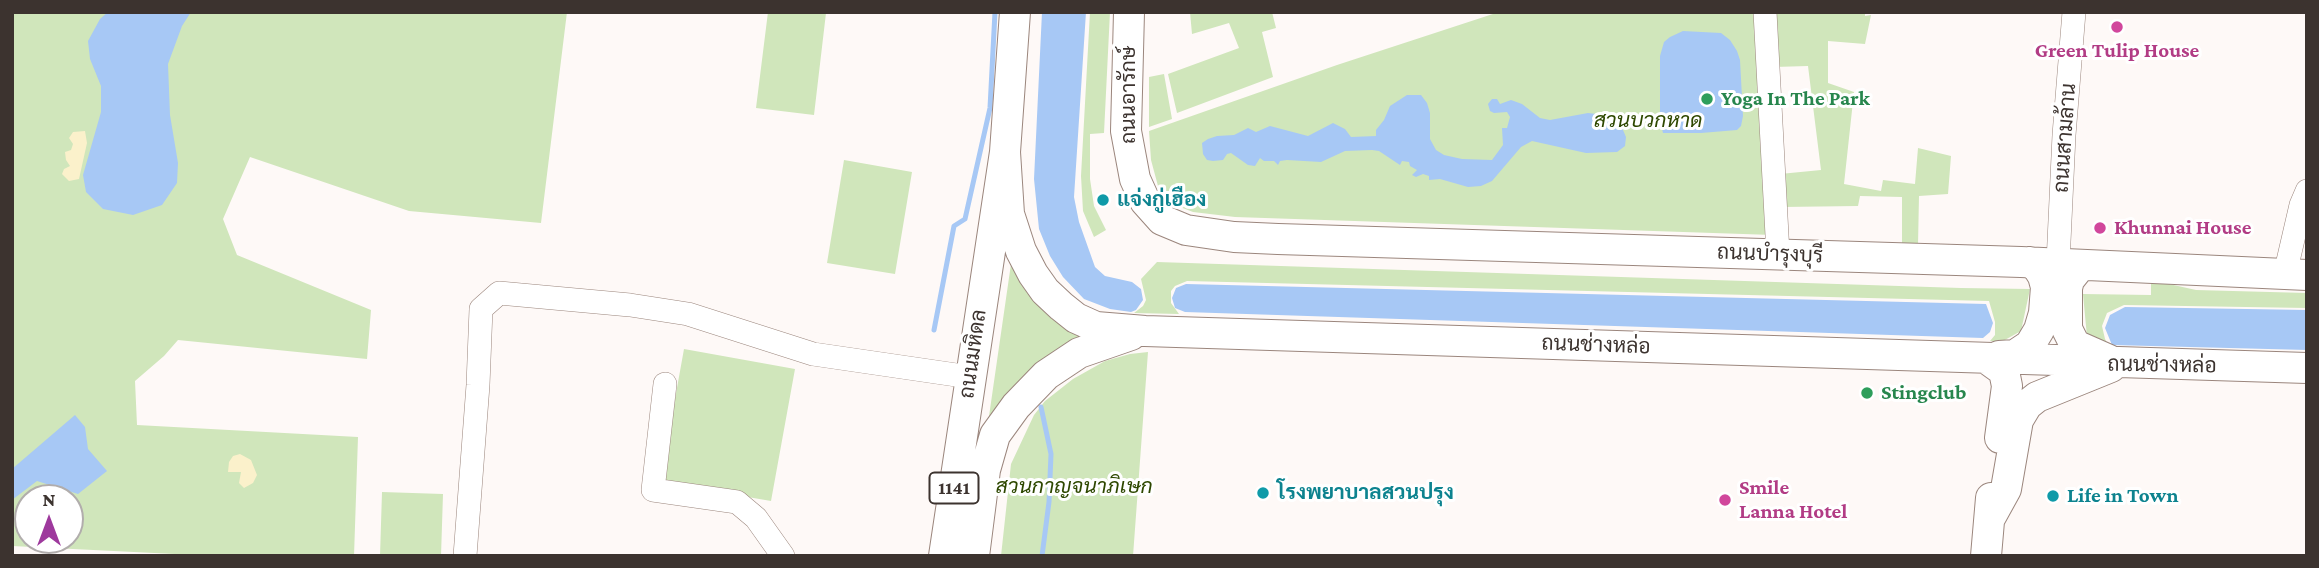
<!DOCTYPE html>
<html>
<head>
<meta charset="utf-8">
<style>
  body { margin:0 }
  #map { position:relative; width:2319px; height:568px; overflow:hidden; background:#fef9f7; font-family:"Crimson Pro",serif }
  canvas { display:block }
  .frame { position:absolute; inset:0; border:14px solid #3c332f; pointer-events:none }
  .north { position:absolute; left:14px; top:484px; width:70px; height:70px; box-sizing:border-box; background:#fff; border:2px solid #b1adac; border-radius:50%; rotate:0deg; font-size:19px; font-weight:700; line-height:28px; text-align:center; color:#3c332f }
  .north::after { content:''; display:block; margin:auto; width:24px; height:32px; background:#9e399d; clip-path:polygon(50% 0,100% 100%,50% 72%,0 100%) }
</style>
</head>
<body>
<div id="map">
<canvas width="2319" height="568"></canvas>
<div class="frame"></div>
<div class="north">N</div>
</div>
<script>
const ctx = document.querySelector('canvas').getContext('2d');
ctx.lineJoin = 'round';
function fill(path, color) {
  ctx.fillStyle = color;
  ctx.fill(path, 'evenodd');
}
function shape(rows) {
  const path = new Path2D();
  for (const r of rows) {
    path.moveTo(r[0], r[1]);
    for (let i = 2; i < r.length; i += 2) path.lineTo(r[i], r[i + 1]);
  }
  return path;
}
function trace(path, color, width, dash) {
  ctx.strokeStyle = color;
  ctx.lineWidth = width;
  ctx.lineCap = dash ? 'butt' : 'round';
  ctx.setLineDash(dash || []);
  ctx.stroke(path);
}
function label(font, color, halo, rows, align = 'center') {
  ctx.font = font + ' "Crimson Pro",Sarabun,serif';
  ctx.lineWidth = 6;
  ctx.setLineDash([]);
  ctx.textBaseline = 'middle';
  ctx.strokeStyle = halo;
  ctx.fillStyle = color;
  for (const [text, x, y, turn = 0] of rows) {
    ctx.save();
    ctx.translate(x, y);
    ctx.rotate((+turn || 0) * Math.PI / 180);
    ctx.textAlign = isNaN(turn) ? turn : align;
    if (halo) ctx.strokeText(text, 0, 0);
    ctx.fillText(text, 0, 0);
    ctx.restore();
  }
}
fill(shape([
  [12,12,567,12,541,223,409,211,250,157,223,219,237,255,371,310,367,359,178,340,164,356,135,381,137,425,358,437,354,556,215,556,12,546],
  [28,498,70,498,70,540,28,540],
  [768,12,826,13,814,115,756,108],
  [1090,12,1110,12,1104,133,1090,134,1090,179,1094,206,1106,230,1094,237,1083,211,1081,176],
  [1190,12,1272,12,1276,28,1262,32,1273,77,1177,113,1168,74,1239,48,1229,23,1192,34],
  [1499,12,1763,12,1773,235,1235,217,1193,212,1175,205,1166,198,1158,186,1151,160,1149,131,1337,65],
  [1771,12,1865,12,1865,16,1871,15,1865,44,1828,41,1828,83,1854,92,1844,184,1881,191,1883,180,1915,184,1918,148,1951,156,1948,194,1919,196,1918,245,1902,243,1902,197,1860,196,1858,206,1782,207,1780,174,1821,170,1808,66,1774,67],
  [1164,74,1172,119,1149,127,1149,77],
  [844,160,912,172,895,274,827,263],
  [1012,257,1093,338,987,430],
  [1157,262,1961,288,2030,289,2021,331,2003,341,1990,341,1995,335,1995,322,1989,301,1187,281,1175,286,1171,291,1171,303,1179,314,1134,313,1143,306,1146,300,1141,279],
  [2151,280,2196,290,2307,293,2307,308,2124,305,2107,313,2102,326,2105,339,2110,348,2087,337,2083,294,2151,295],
  [684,349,795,369,771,501,660,482],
  [1148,352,1133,556,1001,556,1011,464,1034,415,1045,401,1073,379,1105,361,1130,354],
  [382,492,443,494,441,556,380,556]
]), '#d0e6bb');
fill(shape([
  [85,131,87,143,79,179,69,181,62,174,64,169,70,166,66,160,65,152,71,150,73,144,69,138,73,132],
  [240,454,251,460,257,475,253,483,244,488,239,483,241,472,228,472,229,462,233,456]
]), '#fbf1cb');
fill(shape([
  [108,12,191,12,182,26,168,64,170,115,178,163,177,183,162,205,133,215,103,209,86,192,83,175,101,112,101,86,90,59,88,41,100,19],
  [1042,12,1086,12,1074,197,1079,222,1095,267,1105,276,1132,282,1141,289,1143,300,1136,310,1131,312,1110,309,1084,299,1063,277,1050,256,1039,229,1034,179],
  [1683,31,1721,33,1730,40,1737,51,1740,60,1743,116,1741,126,1737,130,1701,133,1663,133,1660,121,1660,56,1664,42,1670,37],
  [1407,95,1421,95,1427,103,1430,113,1430,139,1436,150,1444,155,1462,159,1492,160,1503,145,1502,128,1507,128,1510,117,1507,112,1494,113,1490,111,1488,104,1492,99,1497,99,1500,104,1511,100,1522,104,1540,118,1550,120,1588,113,1605,115,1620,123,1626,137,1625,146,1617,152,1586,153,1532,141,1521,147,1492,181,1481,186,1468,187,1440,179,1429,180,1429,176,1423,174,1416,177,1412,175,1417,170,1410,166,1409,162,1402,161,1400,165,1379,151,1372,150,1345,151,1321,162,1287,160,1280,161,1278,165,1274,161,1264,161,1260,158,1255,166,1248,165,1231,153,1227,154,1223,160,1213,161,1207,160,1203,154,1202,143,1208,139,1217,136,1234,135,1248,128,1256,132,1270,126,1308,136,1333,123,1345,129,1351,137,1376,136,1376,130,1384,120,1390,106],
  [1186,284,1986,304,1993,323,1990,332,1983,338,1185,312,1175,308,1172,298,1176,288],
  [2125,307,2307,310,2307,350,2112,345,2105,328,2110,315],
  [75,415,85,427,88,449,107,471,78,494,37,481,12,500,12,469]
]), '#a7c8f5');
trace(shape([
  [934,330,954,226,965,219,990,108,995,12],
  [1041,407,1051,454,1049,502,1042,556]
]), '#a7c8f5', 5);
const minor = shape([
  [1765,12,1778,254],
  [2058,263,2064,135,2074,12],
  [2285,274,2301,205,2307,191],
  [665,384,653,490,737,502,756,518,783,556],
  [465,556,478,385,481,309,499,293,630,305,688,314,813,354,970,377]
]);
const major = shape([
  [1129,12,1126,131,1135,179,1145,201,1162,220,1186,230,1234,237,1278,239,2021,262,2307,275],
  [1005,152,1009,214,1021,251,1033,274,1045,291,1061,306,1076,318,1096,327,1145,331,2307,368],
  [2081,265,2069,280,2067,288,2067,329,2075,345,2109,360],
  [1999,356,2015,355,2030,345,2039,330,2044,313,2046,287,2043,276,2038,268,2030,262],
  [1986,358,2004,371,2007,386,2000,438],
  [1990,518,2006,489,2018,420,2027,405,2037,397,2111,367],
  [944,556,1005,152,1015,12],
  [974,556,985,470,995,435,1016,406,1046,375,1079,353,1131,335],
  [1986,556,1991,498]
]);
trace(minor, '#9b867d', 24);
trace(major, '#9b867d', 32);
trace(minor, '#fff', 23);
trace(major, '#fff', 30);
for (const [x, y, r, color] of [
  [2117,27,7,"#d1479c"],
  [1707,99,7,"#2e9e5b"],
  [1103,200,7,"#0f9aa8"],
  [2100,228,7,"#d1479c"],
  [1867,393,7,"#2e9e5b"],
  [1263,493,7,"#0f9aa8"],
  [2053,496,7,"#0f9aa8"],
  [1725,500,7,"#d1479c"]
]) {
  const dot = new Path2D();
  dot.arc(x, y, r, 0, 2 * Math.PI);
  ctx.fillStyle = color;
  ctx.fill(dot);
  trace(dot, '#fff', 2.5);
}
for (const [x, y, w] of [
  [954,488,49]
]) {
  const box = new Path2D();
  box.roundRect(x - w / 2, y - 15.5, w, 31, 5);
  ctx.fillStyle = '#fff';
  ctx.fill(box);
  trace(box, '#3c332f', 2);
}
label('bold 19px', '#3c332f', null, [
  ["1141",954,488]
]);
label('bold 21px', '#b23c85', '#fff', [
  ["Green Tulip House",2117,51,"center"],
  ["Khunnai House",2114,228],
  ["Smile",1739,488],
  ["Lanna Hotel",1739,512]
], 'left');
label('21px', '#3c332f', '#fff', [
  ["ถนนอารักษ์",1129,95,-90],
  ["ถนนสามล้าน",2065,138,-86],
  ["ถนนบำรุงบุรี",1770,254,2],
  ["ถนนช่างหล่อ",1596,345,2],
  ["ถนนมหิดล",973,354,-82],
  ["ถนนช่างหล่อ",2162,365,1]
]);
label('bold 21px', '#27864d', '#fff', [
  ["Yoga In The Park",1721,99],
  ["Stingclub",1881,393]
], 'left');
label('italic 21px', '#2e4800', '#fff', [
  ["สวนบวกหาด",1648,121],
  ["สวนกาญจนาภิเษก",1074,487]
]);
label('bold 21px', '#0d838f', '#fff', [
  ["แจ่งกู่เฮือง",1117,200],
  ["โรงพยาบาลสวนปรุง",1277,493],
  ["Life in Town",2067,496]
], 'left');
</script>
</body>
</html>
